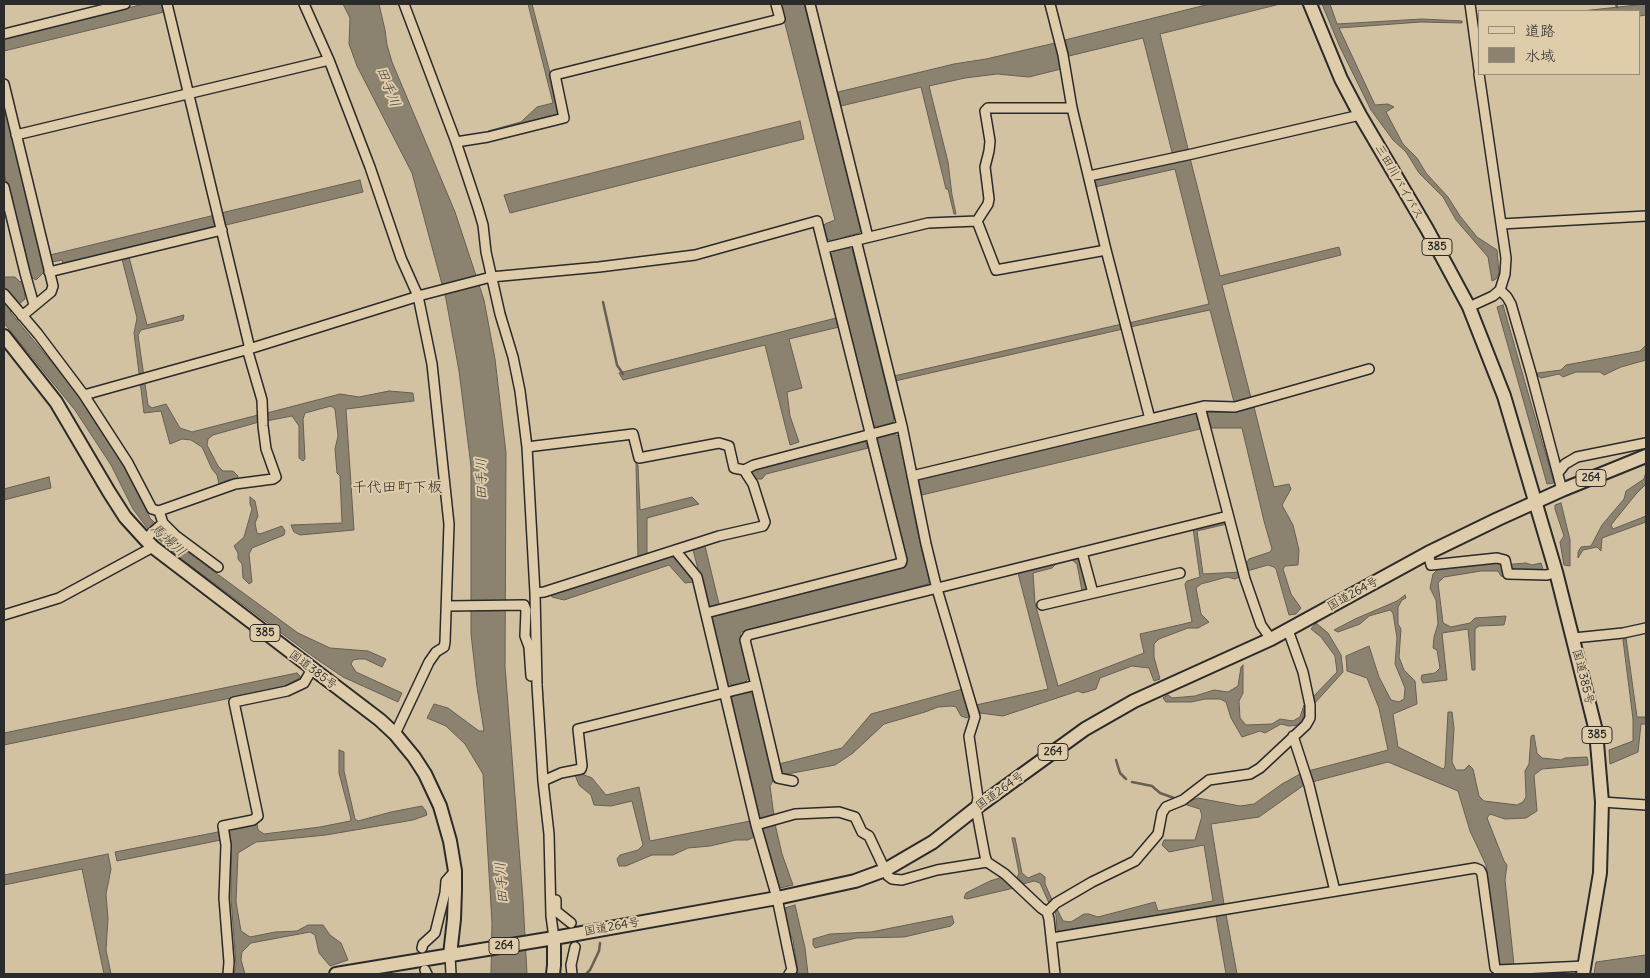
<!DOCTYPE html>
<html>
<head>
<meta charset="utf-8">
<style>
  body { margin:0 }
  #map { position:relative; width:1650px; height:978px; overflow:hidden; background:#d3c2a2; font-family:Delius,"Klee One",sans-serif }
  canvas { display:block }
  .frame { position:absolute; inset:0; border:5px solid #2b2b2b; pointer-events:none }
  .legend { position:absolute; left:1478px; top:10px; width:162px; height:65px; box-sizing:border-box; background:#deccaa; border:1px solid #968c77; margin:0; padding:6px 9px; list-style:none; font-size:15px; color:#2b2b2b }
  .legend li { display:flex; align-items:center; gap:10px; height:25px }
  .legend b { width:25px; border:1px solid #968c77 }
</style>
</head>
<body>
<div id="map">
<canvas width="1650" height="978"></canvas>
<div class="frame"></div>
<ul class="legend">
<li><b style="height:6px;background:#deccaa"></b>道路</li>
<li><b style="height:14px;background:#8c8270"></b>水域</li>
</ul>
</div>
<script>
const ctx = document.querySelector('canvas').getContext('2d');
ctx.lineJoin = 'round';
function fill(path, color) {
  ctx.fillStyle = color;
  ctx.fill(path, 'evenodd');
}
function shape(rows) {
  const path = new Path2D();
  for (const r of rows) {
    path.moveTo(r[0], r[1]);
    for (let i = 2; i < r.length; i += 2) path.lineTo(r[i], r[i + 1]);
  }
  return path;
}
function trace(path, color, width, dash) {
  ctx.strokeStyle = color;
  ctx.lineWidth = width;
  ctx.lineCap = dash ? 'butt' : 'round';
  ctx.setLineDash(dash || []);
  ctx.stroke(path);
}
function label(font, color, halo, rows, align = 'center') {
  ctx.font = font + ' Delius,"Klee One",sans-serif';
  ctx.lineWidth = 4;
  ctx.setLineDash([]);
  ctx.textBaseline = 'middle';
  ctx.strokeStyle = halo;
  ctx.fillStyle = color;
  for (const [text, x, y, turn = 0] of rows) {
    ctx.save();
    ctx.translate(x, y);
    ctx.rotate((+turn || 0) * Math.PI / 180);
    ctx.textAlign = isNaN(turn) ? turn : align;
    if (halo) ctx.strokeText(text, 0, 0);
    ctx.fillText(text, 0, 0);
    ctx.restore();
  }
}
const water = shape([
  [144,4,161,4,164,12,4,51,4,38,144,4],
  [343,4,379,4,385,30,387,45,392,62,455,212,484,300,495,359,506,453,505,666,523,900,527,974,491,974,492,923,483,774,465,744,446,726,427,718,434,704,448,708,479,731,484,731,477,687,471,634,471,466,459,371,446,299,412,173,357,66,349,44,350,18,343,4],
  [528,4,532,4,560,111,557,116,488,133,488,131,521,122,537,107,553,103,528,4],
  [780,4,804,4,861,231,859,233,844,237,847,248,852,249,894,418,893,422,890,423,893,434,899,436,904,455,914,515,924,560,930,580,928,584,907,590,907,592,741,632,740,634,749,678,745,682,748,692,753,694,756,703,772,774,773,781,770,786,775,824,782,854,793,885,780,888,767,848,733,708,731,699,735,695,733,685,727,683,724,675,711,619,712,615,906,566,907,564,876,442,878,439,881,437,878,426,874,426,872,424,830,255,834,252,832,241,827,239,823,227,825,224,835,220,780,4],
  [1210,4,1280,4,1160,34,1189,153,1173,156,1143,38,1069,56,1065,40,1210,4],
  [1322,4,1330,4,1337,24,1422,19,1462,21,1462,23,1421,22,1339,28,1375,105,1388,104,1394,107,1386,112,1403,144,1417,158,1426,173,1448,197,1460,216,1477,237,1497,250,1499,273,1496,279,1492,281,1488,257,1456,220,1443,197,1419,173,1406,152,1393,140,1371,110,1339,45,1322,4],
  [1646,4,1646,15,1639,16,1639,11,1582,11,1646,4],
  [1055,43,1061,69,1029,77,997,74,965,78,929,86,948,162,952,195,956,214,954,214,948,189,946,189,921,87,841,106,838,92,954,64,986,59,1055,43],
  [4,100,45,271,36,280,33,278,23,286,25,289,25,299,10,312,79,395,123,464,150,518,175,543,298,633,330,648,368,651,386,659,382,667,365,659,358,659,353,660,351,664,356,672,402,693,398,702,343,677,315,658,172,552,148,529,133,509,111,465,75,410,4,323,4,277,15,277,20,282,30,273,27,270,4,173,4,100],
  [800,121,804,139,510,213,504,195,800,121],
  [1190,158,1220,276,1339,247,1341,255,1222,285,1251,398,1234,402,1210,310,1130,327,1129,323,1209,304,1175,169,1095,187,1093,180,1190,158],
  [360,180,363,192,226,225,221,213,360,180],
  [215,215,216,227,63,264,62,260,52,262,50,255,215,215],
  [129,257,147,325,184,315,183,320,141,330,138,335,148,405,152,408,166,404,180,428,192,432,258,415,259,422,213,435,208,439,207,445,218,466,223,471,233,471,238,476,237,479,228,480,219,484,217,475,212,469,202,447,191,440,182,439,170,444,161,411,144,413,134,333,137,318,122,259,129,257],
  [1503,305,1524,379,1554,483,1547,484,1497,307,1503,305],
  [836,318,839,327,789,339,802,388,787,392,790,416,799,442,790,445,765,345,623,380,619,373,836,318],
  [1122,324,1123,329,895,381,894,376,1122,324],
  [1646,345,1646,360,1621,367,1604,375,1600,372,1576,372,1563,377,1559,374,1541,378,1538,376,1537,373,1561,370,1566,365,1640,351,1646,345],
  [389,391,413,393,414,401,346,409,354,530,300,535,294,532,291,525,342,523,340,476,337,473,335,449,338,436,335,409,331,406,305,413,303,419,305,459,303,461,299,458,299,426,292,416,266,421,267,413,340,394,359,397,389,391],
  [1254,407,1274,487,1289,484,1291,489,1282,505,1293,525,1299,550,1298,565,1285,566,1283,569,1291,594,1301,608,1296,614,1289,615,1276,569,1274,567,1268,565,1247,571,1246,564,1249,559,1270,552,1272,549,1264,521,1242,428,1211,428,1207,412,1236,412,1254,407],
  [1196,413,1200,429,922,495,918,479,1196,413],
  [865,440,868,448,766,474,762,479,755,479,751,473,758,467,865,440],
  [636,463,638,465,640,510,692,497,699,504,647,518,647,555,638,558,636,463],
  [1646,472,1646,484,1636,494,1611,525,1613,529,1646,516,1646,522,1602,538,1601,551,1597,547,1583,550,1578,558,1578,552,1581,547,1591,546,1602,525,1624,499,1626,491,1644,479,1646,472],
  [49,477,51,488,4,500,4,489,49,477],
  [250,497,255,501,258,516,255,523,257,533,260,534,282,526,285,531,284,535,252,548,249,554,252,582,249,584,243,578,242,564,238,559,238,553,234,546,244,537,252,509,250,504,250,497],
  [1561,503,1570,540,1570,566,1564,565,1560,542,1564,536,1555,509,1555,505,1561,503],
  [1225,520,1227,524,1197,531,1203,574,1241,572,1242,576,1235,579,1227,577,1201,584,1196,588,1201,614,1209,622,1198,628,1188,628,1159,639,1154,644,1154,657,1160,679,1154,681,1149,668,1132,666,1100,678,1096,689,1083,693,1078,691,1003,716,980,713,976,705,1048,689,1018,573,1076,556,1080,560,1087,589,1085,591,1082,591,1077,564,1072,560,1056,564,1052,568,1033,573,1035,603,1058,686,1144,653,1140,634,1192,622,1185,584,1187,581,1200,577,1193,528,1225,520],
  [705,546,719,604,708,607,693,550,705,546],
  [672,556,692,578,693,582,685,583,669,565,564,600,552,597,550,594,672,556],
  [1494,562,1503,565,1526,563,1532,565,1541,563,1544,572,1507,569,1503,571,1504,577,1501,576,1498,571,1481,571,1444,577,1438,583,1443,623,1451,627,1470,623,1475,618,1506,616,1504,625,1479,626,1475,629,1475,670,1472,670,1468,629,1442,633,1447,680,1423,683,1421,679,1422,675,1435,673,1440,668,1437,650,1433,648,1434,637,1438,624,1436,600,1430,588,1433,574,1438,569,1494,562],
  [1405,595,1406,598,1402,600,1398,607,1398,624,1401,629,1399,657,1404,670,1415,681,1417,704,1393,714,1398,747,1443,769,1445,767,1448,712,1452,712,1454,728,1452,762,1456,770,1464,770,1469,765,1473,769,1479,796,1484,801,1517,805,1523,802,1526,797,1525,771,1529,764,1531,736,1534,735,1537,753,1542,758,1561,760,1565,758,1587,757,1588,761,1588,765,1542,769,1534,775,1537,811,1526,818,1505,819,1490,814,1487,818,1504,861,1507,865,1505,880,1514,965,1500,966,1499,964,1486,865,1470,831,1458,791,1388,762,1312,782,1308,771,1388,750,1379,708,1367,678,1347,671,1346,656,1369,646,1379,677,1391,700,1399,702,1404,699,1405,688,1395,664,1397,638,1393,613,1390,610,1369,616,1360,624,1338,632,1334,630,1355,619,1397,601,1405,595],
  [1316,623,1328,633,1341,655,1343,672,1314,704,1313,697,1337,672,1335,656,1321,637,1311,629,1316,623],
  [1626,638,1637,717,1646,717,1646,724,1641,724,1638,752,1610,764,1609,750,1633,741,1633,719,1623,640,1626,638],
  [1243,665,1243,693,1239,701,1240,718,1246,725,1272,724,1280,719,1293,721,1300,717,1304,705,1303,719,1299,725,1289,726,1281,724,1265,733,1260,731,1242,737,1231,718,1226,702,1220,699,1205,699,1191,702,1166,702,1163,698,1168,695,1172,698,1195,696,1214,690,1228,692,1238,686,1241,667,1243,665],
  [297,673,301,677,284,687,4,745,4,733,297,673],
  [963,689,970,715,967,718,961,716,956,707,952,706,938,707,925,712,884,724,853,753,835,765,782,775,780,771,779,764,842,748,871,714,963,689],
  [339,750,344,752,344,771,355,819,358,821,391,812,422,806,426,811,427,815,413,820,326,835,256,842,238,853,236,902,241,931,250,937,275,932,297,931,308,925,323,925,330,935,341,943,348,960,330,966,319,953,315,935,310,932,251,943,242,952,241,960,245,974,234,974,236,965,231,898,231,853,230,839,228,834,229,830,257,824,258,830,264,834,320,827,350,821,351,819,339,773,339,750],
  [582,774,592,778,606,795,639,787,650,841,750,821,754,837,748,840,736,840,710,846,688,848,673,855,652,855,626,866,619,866,617,859,620,855,638,850,643,845,632,801,611,806,594,805,591,795,579,785,575,775,582,774],
  [1300,774,1304,785,1259,817,1211,824,1224,904,1059,931,1057,930,1056,915,1053,908,1056,907,1063,921,1071,922,1084,914,1089,914,1098,917,1155,902,1158,911,1213,901,1204,845,1169,852,1162,845,1164,840,1195,840,1202,816,1200,809,1187,805,1187,802,1198,798,1240,806,1254,804,1282,784,1300,774],
  [218,832,221,840,117,861,115,852,218,832],
  [1012,838,1015,838,1022,873,1028,878,1040,873,1045,877,1045,884,1053,902,1049,903,1040,883,1034,881,1023,884,1017,878,1019,873,1012,838],
  [108,854,111,869,106,894,108,918,106,950,111,974,104,974,82,869,4,885,4,875,108,854],
  [1003,877,1014,888,967,899,964,898,966,893,990,881,1003,877],
  [795,905,805,948,808,974,796,974,798,972,793,940,788,929,785,908,795,905],
  [1226,914,1237,974,1226,974,1216,916,1226,914],
  [952,916,954,923,951,926,904,937,856,938,815,948,813,945,813,939,830,934,871,932,952,916],
  [1646,955,1646,974,1594,974,1596,962,1646,955]
]);
fill(water, '#8c8270');
trace(water, '#655f54', 1);
trace(shape([
  [1616,4,1617,7],
  [603,302,617,365,623,374],
  [1116,760,1120,773,1126,779],
  [1132,782,1152,786,1160,793,1174,798],
  [586,974,590,970,599,951,600,943]
]), '#655f54', 2.5);
const minor = shape([
  [304,4,329,60,370,167,401,258,418,296,432,364,449,524,445,642,444,647,436,652,429,662,395,734],
  [404,4,456,142,478,208,483,225,486,252,500,314,513,357,520,391,527,447,535,593,537,685,543,781,549,834,551,916,554,938],
  [810,4,868,237],
  [1050,4,1063,55,1072,108,1106,250,1150,419,1204,406,1235,407,1369,369],
  [1470,4,1479,70],
  [4,34,125,4],
  [4,84,53,286,51,292,22,316],
  [16,135,329,60],
  [456,142,488,137,564,118,555,75,780,19,776,4],
  [1089,176,1192,154,1360,115],
  [4,187,25,273,34,305],
  [977,221,996,270,1106,250],
  [1501,224,1646,216],
  [856,240,902,426,926,544,937,589,975,717,969,736,978,798,976,808,985,856,987,862,1005,874,1041,908,1047,912,1049,919,1055,974],
  [824,248,928,223,977,221,988,204,989,199,985,167,989,151,990,141,985,111,988,108,1072,108],
  [49,272,222,230],
  [1500,290,1507,297,1511,304,1531,373,1562,490],
  [4,294,38,334,84,395,128,463,152,509,159,511,235,484,273,479,276,477,266,449,263,426,262,400,248,352,249,345,167,4],
  [1469,307,1493,296,1500,290,1505,274,1506,258,1479,74],
  [84,395,249,349,422,295,491,277,599,267,695,255,817,221,902,560,901,563,706,613],
  [1200,407,1245,579,1261,625,1271,639],
  [527,447,633,434,639,458,719,443,729,446,734,468,744,470,754,465,902,426],
  [1558,473,1565,464,1577,457,1646,443],
  [912,476,1150,419],
  [159,511,163,523,175,535,218,567],
  [145,539,163,523],
  [675,550,697,577,756,825,777,898,792,970,789,974],
  [1082,552,1093,593],
  [1428,553,1431,565,1497,558,1505,560,1508,574,1547,575,1556,572],
  [535,593,544,592,719,536,763,526,765,522,753,484,744,470],
  [1042,605,1180,573],
  [447,606,524,605,526,610,525,636,529,647,531,676],
  [4,615,59,598,153,547],
  [1574,638,1623,633,1646,628],
  [756,685,778,778,793,781],
  [1293,736,1309,785,1335,891],
  [543,781,561,773,581,769,582,766,578,729,756,685,745,640,748,635,1228,516],
  [1602,802,1646,805],
  [756,825,795,814,839,812,855,817,862,832,869,836,885,870,888,876,892,879,902,880,937,870,987,862],
  [556,900,556,911,571,923],
  [1047,912,1056,903,1092,882,1135,861,1158,834,1162,813,1166,807,1183,800,1209,780,1250,774,1260,768,1306,725,1310,718,1310,705,1303,672,1288,630],
  [1052,938,1475,868,1480,870,1482,874,1495,968,1498,970,1585,966],
  [422,948,423,944,435,933,445,893,446,881,455,871],
  [450,955,451,974],
  [425,970,427,974],
  [228,974,229,962,224,898,226,845,223,826,253,820,258,816,234,702,287,691,304,683,312,669],
  [572,974,571,965,575,947]
]);
const highway = shape([
  [1310,4,1341,79,1360,115,1427,229,1469,307,1504,396,1556,572,1596,731,1602,802,1600,873,1583,974],
  [4,336,56,402,109,492,125,517,145,539,153,547,380,720,395,734,414,757,425,774,440,806,450,841,455,871,455,890,454,919,450,955],
  [336,974,554,938,777,898,855,881,885,870,933,842,976,808,1085,729,1134,701,1271,639,1428,553,1498,519,1562,490,1646,456],
  [553,974,554,965,554,938]
]);
trace(minor, '#2b2b2b', 12);
trace(highway, '#2b2b2b', 16);
trace(minor, '#deccaa', 9);
trace(highway, '#deccaa', 12);
for (const [x, y, w] of [
  [1437,247,30],
  [1591,478,30],
  [265,633,30],
  [1597,735,30],
  [1053,752,30],
  [504,946,30]
]) {
  const box = new Path2D();
  box.roundRect(x - w / 2, y - 8.5, w, 17, 4);
  ctx.fillStyle = '#deccaa';
  ctx.fill(box);
  trace(box, '#2b2b2b', 1);
}
label('bold 11px', '#2b2b2b', null, [
  ["385",1437,247],
  ["264",1591,478],
  ["385",265,633],
  ["385",1597,735],
  ["264",1053,752],
  ["264",504,946]
]);
label('12px', '#2b2b2b', '#deccaa', [
  ["三田川バイパス",1399,182,60],
  ["国道264号",1353,594,-29],
  ["国道385号",313,670,37],
  ["国道385号",1583,677,76],
  ["国道264号",1000,791,-36],
  ["国道264号",612,927,-10]
]);
label('italic 14px', '#3e3c39', '#deccaa', [
  ["田手川",388,87,69],
  ["田手川",482,479,-91],
  ["馬場川",168,540,42],
  ["田手川",502,883,-94]
]);
label('15px', '#2b2b2b', '#deccaa', [
  ["千代田町下板",397,488]
]);
</script>
</body>
</html>
